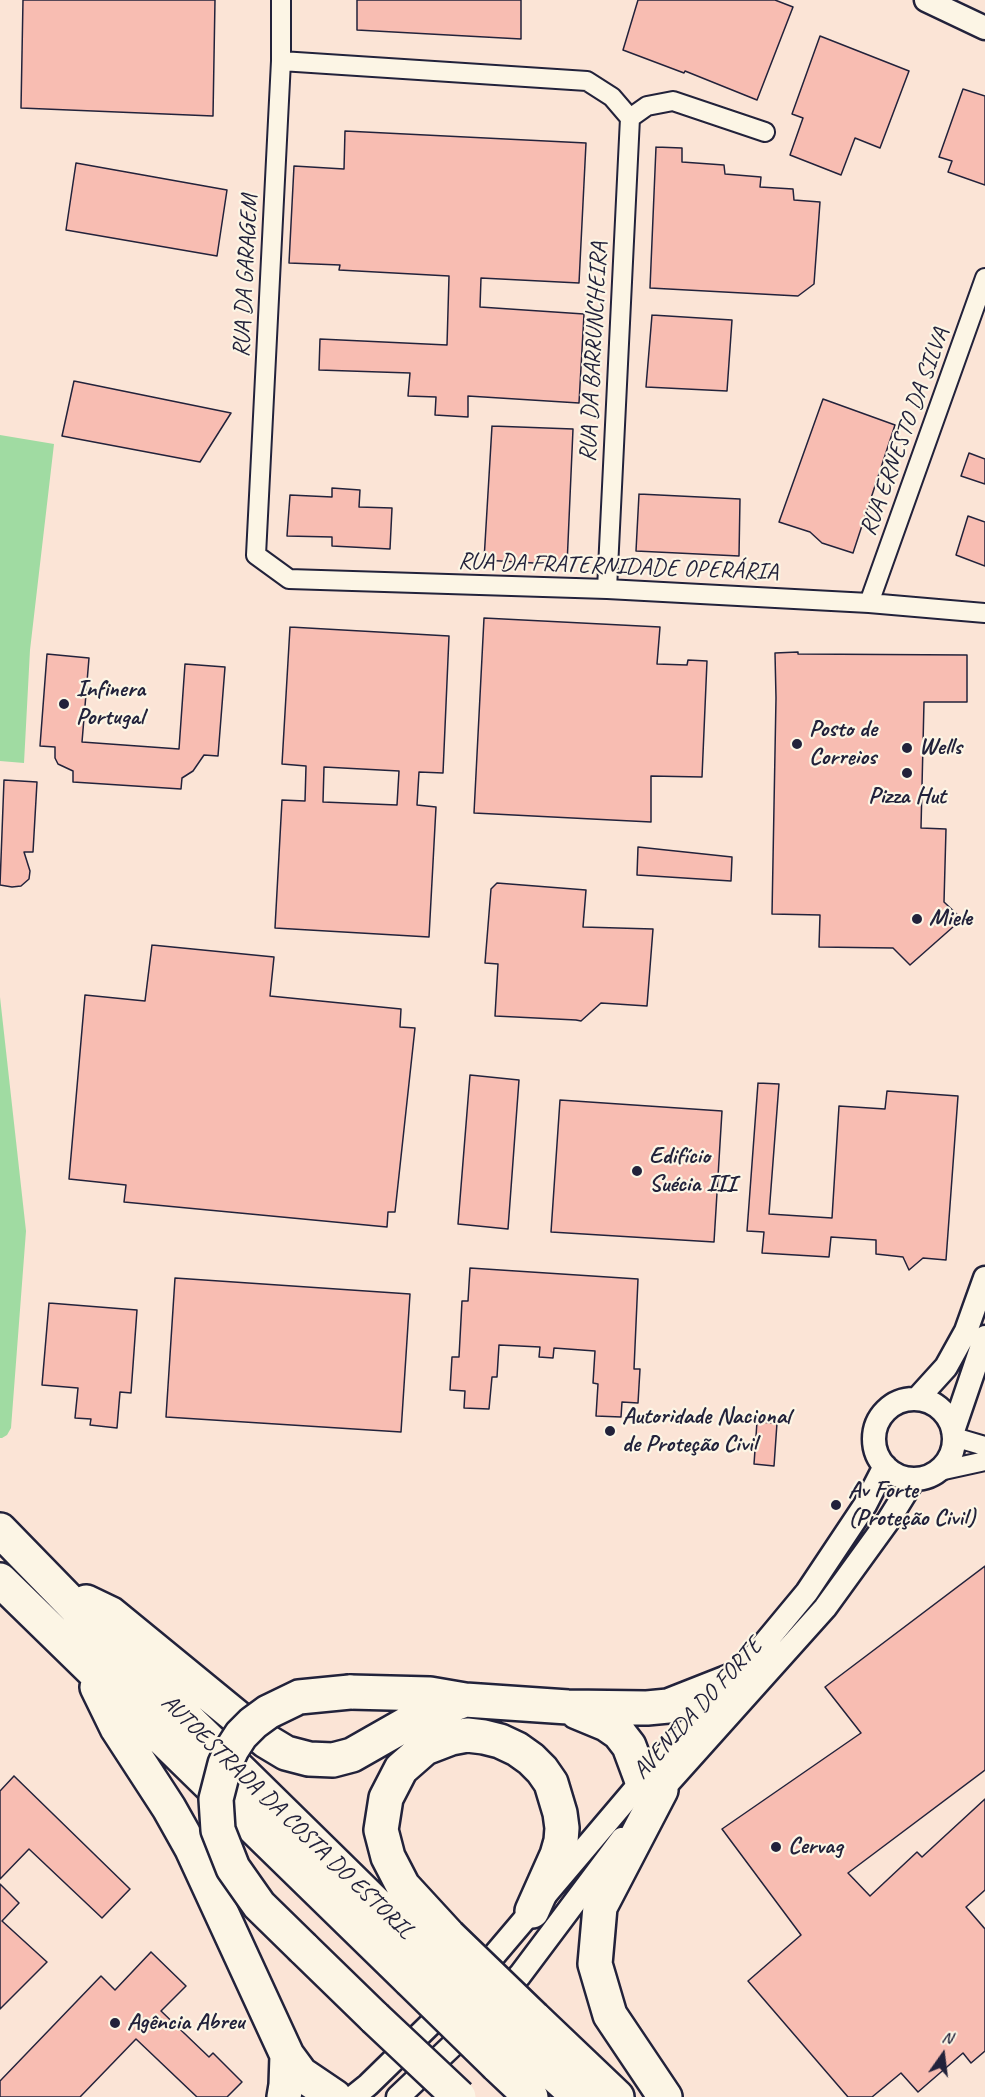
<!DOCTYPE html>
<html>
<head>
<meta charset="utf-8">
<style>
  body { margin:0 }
  #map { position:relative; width:985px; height:2097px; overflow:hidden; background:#fbe4d6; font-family:Caveat,sans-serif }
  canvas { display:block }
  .north { position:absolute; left:913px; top:2025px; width:60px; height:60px; -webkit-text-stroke:4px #fcf5e5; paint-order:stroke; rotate:14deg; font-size:16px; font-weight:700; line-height:24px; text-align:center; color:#22223b }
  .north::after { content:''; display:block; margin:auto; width:21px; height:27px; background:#22223b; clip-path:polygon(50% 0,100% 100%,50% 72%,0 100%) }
</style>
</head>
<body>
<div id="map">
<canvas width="985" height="2097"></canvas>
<div class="north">N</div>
</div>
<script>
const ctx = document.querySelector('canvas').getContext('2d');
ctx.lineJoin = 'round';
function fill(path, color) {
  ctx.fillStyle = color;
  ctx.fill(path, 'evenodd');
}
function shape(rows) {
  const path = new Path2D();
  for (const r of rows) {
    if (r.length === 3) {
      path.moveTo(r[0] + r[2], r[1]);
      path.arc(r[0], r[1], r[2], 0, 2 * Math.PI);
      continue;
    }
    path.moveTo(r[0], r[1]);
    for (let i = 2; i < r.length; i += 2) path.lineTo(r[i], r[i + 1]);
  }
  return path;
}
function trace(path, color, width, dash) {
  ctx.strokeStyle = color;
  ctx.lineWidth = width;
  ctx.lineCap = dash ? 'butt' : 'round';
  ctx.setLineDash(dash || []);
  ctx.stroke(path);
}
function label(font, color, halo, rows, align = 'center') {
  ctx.font = font + ' Caveat,sans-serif';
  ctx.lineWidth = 4.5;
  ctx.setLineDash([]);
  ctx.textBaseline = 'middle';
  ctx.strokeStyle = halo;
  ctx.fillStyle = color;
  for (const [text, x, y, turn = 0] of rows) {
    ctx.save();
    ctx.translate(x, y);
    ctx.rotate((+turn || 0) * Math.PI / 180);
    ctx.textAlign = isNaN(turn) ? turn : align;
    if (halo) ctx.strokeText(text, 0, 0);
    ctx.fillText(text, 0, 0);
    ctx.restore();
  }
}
fill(shape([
  [0,435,54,444,30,650,24,763,0,761],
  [0,997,26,1231,11,1428,7,1435,2,1438,0,1438]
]), '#a0dba2');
const building = shape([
  [23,0,215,0,213,116,21,108,23,0],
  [357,0,521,0,521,39,357,30,357,0],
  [638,0,775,0,793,7,757,100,685,71,684,73,623,50,638,0],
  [820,36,909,71,880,148,855,138,841,175,790,155,803,118,792,114,820,36],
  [963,89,985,96,985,185,948,172,952,161,939,157,963,89],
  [345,131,586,143,579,283,481,278,480,307,584,314,579,403,468,396,468,417,435,415,436,397,408,396,410,373,319,370,320,339,447,345,449,276,339,270,340,265,289,263,294,166,344,169,345,131],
  [656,147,682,148,682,162,724,165,725,174,761,177,760,187,793,189,794,200,820,202,814,284,798,296,650,288,656,147],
  [76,163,227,190,217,256,66,230,76,163],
  [652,315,732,320,727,391,646,387,652,315],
  [74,381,231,413,200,462,62,436,74,381],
  [823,399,895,425,853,553,822,543,810,532,779,522,823,399],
  [492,426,573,429,567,565,484,560,492,426],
  [969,453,985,459,985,484,961,476,969,453],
  [332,488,360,490,359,507,392,508,390,549,332,546,332,537,287,536,290,495,332,497,332,488],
  [639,494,740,499,739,556,636,551,639,494],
  [968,516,985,522,985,566,956,555,968,516],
  [484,618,660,627,657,664,687,665,688,660,707,661,702,777,651,776,651,822,474,813,484,618],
  [290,627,449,636,443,773,419,772,417,805,436,807,429,937,275,928,282,800,305,801,306,766,282,764,290,627],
  [324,767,399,771,397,805,323,802,324,767],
  [798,652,798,654,967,655,967,702,924,702,921,828,946,829,944,902,962,919,910,965,893,948,819,947,820,915,772,914,776,698,775,653,798,652],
  [47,654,89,658,82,742,179,749,185,664,225,667,218,756,204,755,193,771,182,778,181,789,73,782,73,771,58,764,55,758,55,747,40,746,47,654],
  [4,780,37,782,33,852,24,852,30,871,29,879,21,886,12,887,0,885,4,780],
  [638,847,732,857,731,881,637,875,638,847],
  [497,883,586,890,583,927,653,929,647,1006,601,1003,581,1021,576,1020,495,1016,498,964,485,963,491,889,497,883],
  [152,945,274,957,270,996,401,1009,400,1027,415,1028,395,1212,388,1212,387,1227,124,1202,126,1185,69,1179,85,995,145,1001,152,945],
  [470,1075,519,1080,508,1229,458,1224,470,1075],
  [758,1083,779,1084,769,1214,832,1218,839,1106,885,1109,887,1091,958,1096,946,1260,923,1258,909,1270,903,1257,876,1254,876,1240,831,1237,829,1257,762,1253,764,1232,747,1231,758,1083],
  [560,1100,722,1111,714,1242,551,1232,560,1100],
  [470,1268,638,1279,634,1369,640,1369,638,1403,622,1402,621,1417,596,1416,598,1384,593,1383,595,1351,554,1348,553,1358,539,1357,540,1347,499,1345,497,1377,492,1377,489,1409,464,1408,465,1391,450,1390,452,1357,459,1357,462,1301,468,1301,470,1268],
  [175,1278,410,1294,401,1432,166,1417,175,1278],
  [49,1303,137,1310,131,1393,120,1392,117,1428,90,1425,91,1419,75,1418,78,1388,42,1385,49,1303],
  [757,1422,777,1423,774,1466,754,1464,757,1422],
  [985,1566,985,1770,848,1873,870,1896,917,1852,922,1857,985,1799,985,1890,966,1907,985,1929,985,2051,971,2063,963,2053,918,2092,901,2073,872,2097,848,2097,748,1981,801,1935,722,1829,861,1733,825,1687,985,1566],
  [14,1776,130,1889,102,1918,29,1849,0,1879,0,1791,14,1776],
  [0,1884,19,1903,2,1921,47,1962,0,2009,0,1884],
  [151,1952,186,1986,161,2011,209,2057,213,2053,242,2082,227,2097,197,2097,136,2039,80,2097,0,2097,0,2081,101,1976,115,1990,151,1952]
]);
fill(building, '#f8bdb2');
trace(building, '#22223b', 1.5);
const minor = shape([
  [281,0,281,61,256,555,289,579,607,589,869,603,985,613],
  [281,61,587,81,612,97,630,118],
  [630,118,647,106,673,101,765,132],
  [607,589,630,118],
  [869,603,985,278],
  [954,1437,985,1446],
  [935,1472,985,1461]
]);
const tertiary = shape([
  [926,0,985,28],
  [917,1399,946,1367,966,1331,985,1278],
  [914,1439,40],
  [953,1431,985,1337],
  [652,1801,825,1608,888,1521,914,1479],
  [474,1979,642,1781,734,1680,807,1592,865,1505,885,1466],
  [497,2000,520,1975,622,1839],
  [353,2097,368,2085,452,2003],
  [398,2097,475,2024]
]);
const motorway = shape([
  [0,1530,114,1647,430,1957],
  [0,1580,410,1980],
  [86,1602,111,1614,266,1741,286,1753,309,1759,333,1760,352,1755,417,1718,465,1700],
  [97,1687,117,1728,169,1808,192,1849,287,2055,301,2074,335,2097],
  [350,1692,430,1694,465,1700,568,1707,647,1708,668,1706,734,1680],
  [577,1712,606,1724,619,1733,629,1746,642,1781],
  [661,1790,600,1907,595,1964,610,2015,665,2097],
  [449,1936,403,1886,388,1857,381,1830,386,1798,401,1769,425,1748,451,1738,467,1735,484,1737,500,1741,517,1749,531,1759,542,1770,551,1783,560,1813,562,1828,561,1841,557,1855,532,1911],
  [303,1948,375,2018],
  [534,2018,617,2097],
  [517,2041,579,2097],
  [497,2065,531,2097],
  [284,2097,286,2085,287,2055]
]);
trace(minor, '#22223b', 22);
trace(tertiary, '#22223b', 27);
trace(motorway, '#22223b', 38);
trace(minor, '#fcf5e5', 18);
trace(tertiary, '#fcf5e5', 22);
trace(motorway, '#fcf5e5', 33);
const motorwayBridge = shape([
  [449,1936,534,2018],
  [303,1948,259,1905,233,1868,218,1830,216,1799,225,1764,232,1749,241,1735,253,1723,268,1712,299,1697,350,1692],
  [430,1957,517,2041],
  [410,1980,497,2065],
  [375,2018,459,2097]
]);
trace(motorwayBridge, '#22223b', 38, []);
trace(motorwayBridge, '#fcf5e5', 33);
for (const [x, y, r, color] of [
  [64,704,6,"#22223b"],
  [797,744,6,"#22223b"],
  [907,748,6,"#22223b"],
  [907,773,6,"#22223b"],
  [917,919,6,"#22223b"],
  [637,1171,6,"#22223b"],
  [610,1431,6,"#22223b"],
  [836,1505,6,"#22223b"],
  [776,1847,6,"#22223b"],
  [115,2023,6,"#22223b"]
]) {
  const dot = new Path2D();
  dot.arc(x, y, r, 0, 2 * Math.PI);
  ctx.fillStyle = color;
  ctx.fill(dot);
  trace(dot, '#fcf5e5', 2);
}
label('24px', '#22223b', '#fcf5e5', [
  ["RUA DA GARAGEM",246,276,-87],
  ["RUA DA BARRUNCHEIRA",594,352,-87],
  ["RUA ERNESTO DA SILVA",905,432,-70],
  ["RUA DA FRATERNIDADE OPERÁRIA",618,567,2],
  ["AVENIDA DO FORTE",698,1709,-48],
  ["AUTOESTRADA DA COSTA DO ESTORIL",287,1817,44]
]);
label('bold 24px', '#22223b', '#fcf5e5', [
  ["Infinera",76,690],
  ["Portugal",76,718],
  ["Posto de",809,730],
  ["Correios",809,758],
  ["Wells",919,748],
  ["Pizza Hut",907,797,"center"],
  ["Miele",929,919],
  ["Edifício",649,1157],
  ["Suécia III",649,1185],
  ["Autoridade Nacional",622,1417],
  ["de Proteção Civil",622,1445],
  ["Av Forte",848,1491],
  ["(Proteção Civil)",848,1519],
  ["Cervag",788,1847],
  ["Agência Abreu",127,2023]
], 'left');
</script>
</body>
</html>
